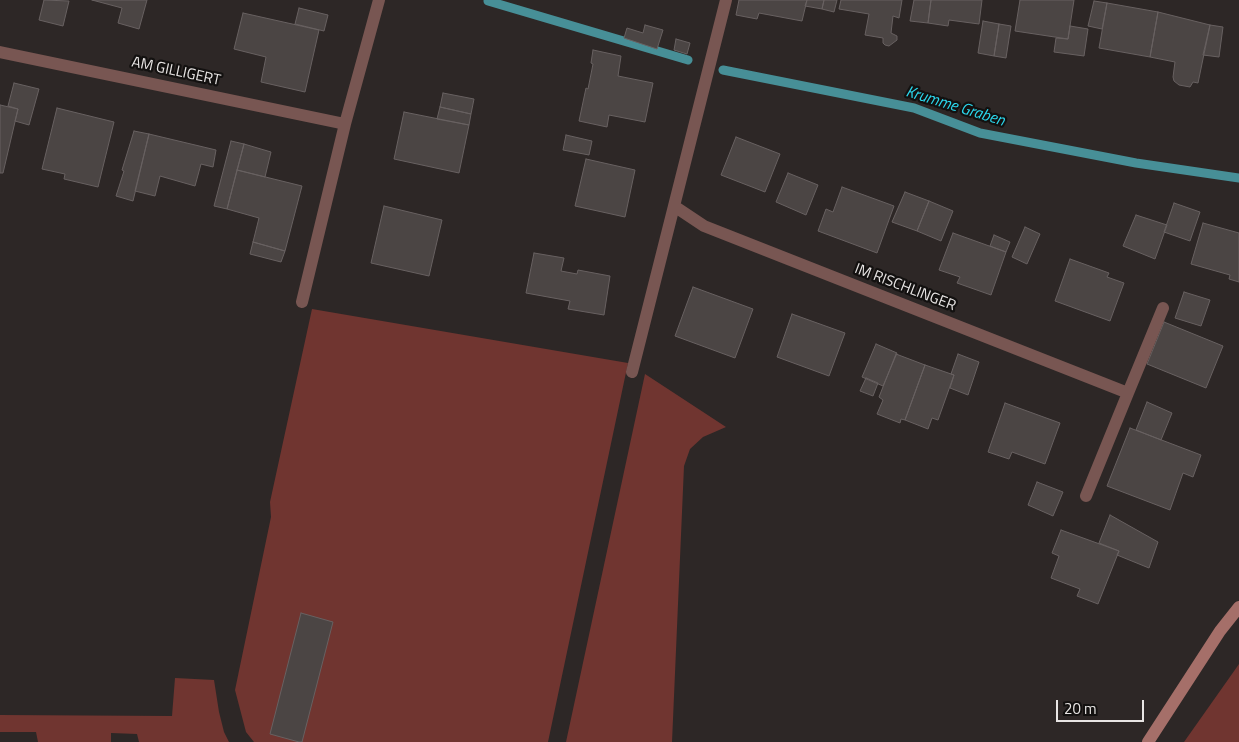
<!DOCTYPE html>
<html>
<head>
<meta charset="utf-8">
<style>
  body { margin:0 }
  #map { position:relative; width:1239px; height:742px; overflow:hidden; background:#2d2726; font-family:"Titillium Web",sans-serif }
  canvas { display:block }
  .scale { position:absolute; left:1056px; top:700px; width:88px; height:22px; box-sizing:border-box; border:2px solid #e8e5e4; border-top:0; padding-left:6px; font-size:15px; line-height:18px; white-space:nowrap; color:#e8e5e4; -webkit-text-stroke:4px #131110; paint-order:stroke }
</style>
</head>
<body>
<div id="map">
<canvas width="1239" height="742"></canvas>
<div class="scale">20 m</div>
</div>
<script>
const ctx = document.querySelector('canvas').getContext('2d');
ctx.lineJoin = 'round';
function fill(path, color) {
  ctx.fillStyle = color;
  ctx.fill(path, 'evenodd');
}
function shape(rows) {
  const path = new Path2D();
  for (const r of rows) {
    path.moveTo(r[0], r[1]);
    for (let i = 2; i < r.length; i += 2) path.lineTo(r[i], r[i + 1]);
  }
  return path;
}
function trace(path, color, width, dash) {
  ctx.strokeStyle = color;
  ctx.lineWidth = width;
  ctx.lineCap = dash ? 'butt' : 'round';
  ctx.setLineDash(dash || []);
  ctx.stroke(path);
}
function label(font, color, halo, rows, align = 'center') {
  ctx.font = font + ' "Titillium Web",sans-serif';
  ctx.lineWidth = 4.5;
  ctx.setLineDash([]);
  ctx.textBaseline = 'middle';
  ctx.strokeStyle = halo;
  ctx.fillStyle = color;
  for (const [text, x, y, turn = 0] of rows) {
    ctx.save();
    ctx.translate(x, y);
    ctx.rotate((+turn || 0) * Math.PI / 180);
    ctx.textAlign = isNaN(turn) ? turn : align;
    if (halo) ctx.strokeText(text, 0, 0);
    ctx.fillText(text, 0, 0);
    ctx.restore();
  }
}
fill(shape([
  [312,309,628,363,548,742,254,742,246,732,235,690,271,517,270,502],
  [645,374,726,427,703,437,690,449,684,466,672,742,566,742],
  [1239,664,1239,742,1184,742,1232,674],
  [175,678,214,680,219,712,224,732,229,742,139,742,137,734,111,733,111,742,38,742,36,732,0,732,0,715,172,716]
]), '#703530');
trace(shape([
  [488,1,688,60],
  [723,70,914,108,980,133,1136,163,1239,178]
]), '#478f97', 9);
const building = shape([
  [44,0,69,1,63,26,39,20,44,0],
  [92,0,147,0,139,29,118,23,122,8,92,0],
  [739,0,807,0,802,21,759,13,757,19,736,15,739,0],
  [807,0,824,0,822,9,805,6,807,0],
  [824,0,837,0,834,12,822,9,824,0],
  [841,0,902,0,899,18,893,16,891,33,897,36,897,40,889,46,885,45,883,43,883,38,865,35,869,14,839,9,841,0],
  [914,0,931,0,928,23,910,21,914,0],
  [931,0,982,0,979,24,949,20,948,26,928,23,931,0],
  [1020,0,1074,0,1068,39,1015,31,1020,0],
  [1094,1,1107,3,1102,29,1088,26,1094,1],
  [1107,3,1158,12,1150,57,1099,48,1107,3],
  [299,8,328,15,324,31,295,24,299,8],
  [1158,12,1210,25,1198,83,1193,82,1190,87,1179,85,1174,81,1173,77,1175,62,1150,57,1158,12],
  [243,13,319,30,305,92,261,82,266,57,234,49,243,13],
  [983,21,999,24,994,56,978,53,983,21],
  [999,24,1011,26,1006,58,994,56,999,24],
  [645,25,663,30,657,49,624,38,627,28,643,33,645,25],
  [1210,25,1223,27,1219,57,1203,55,1210,25],
  [1070,26,1088,29,1084,56,1054,52,1056,38,1068,39,1070,26],
  [676,39,690,43,687,54,674,50,676,39],
  [593,50,621,56,618,76,653,83,645,122,609,115,607,127,579,121,586,88,588,89,593,64,591,63,593,50],
  [14,83,39,89,29,125,15,121,18,109,8,106,14,83],
  [443,93,474,99,471,114,440,107,443,93],
  [0,105,18,109,3,173,0,173,0,105],
  [440,107,471,114,469,125,437,119,440,107],
  [57,108,114,122,98,187,64,179,65,174,42,169,57,108],
  [404,112,469,125,459,173,394,159,404,112],
  [134,131,149,134,133,201,116,196,124,171,122,170,134,131],
  [149,134,216,150,213,167,201,164,195,186,160,176,155,196,135,191,149,134],
  [566,135,592,141,589,155,563,150,566,135],
  [736,137,780,154,765,192,721,175,736,137],
  [231,141,244,144,227,209,214,206,231,141],
  [244,144,271,152,265,177,237,170,244,144],
  [586,159,635,170,625,217,575,206,586,159],
  [237,170,302,186,285,251,253,242,259,218,227,209,237,170],
  [788,173,818,185,806,215,776,202,788,173],
  [842,187,894,206,877,253,818,231,826,209,833,212,842,187],
  [905,192,929,201,917,231,892,222,905,192],
  [929,201,953,211,941,241,917,231,929,201],
  [1174,203,1200,212,1190,241,1164,232,1174,203],
  [384,206,442,220,429,276,371,263,384,206],
  [1136,215,1167,225,1155,259,1123,246,1136,215],
  [1203,223,1239,233,1239,282,1229,279,1230,275,1191,264,1203,223],
  [1025,227,1040,234,1027,264,1012,257,1025,227],
  [953,233,1006,252,991,295,957,283,960,277,939,270,953,233],
  [994,235,1010,242,1006,252,990,246,994,235],
  [253,242,285,251,281,262,250,254,253,242],
  [534,253,564,258,561,271,577,274,578,270,610,276,604,315,568,309,570,301,526,293,534,253],
  [1070,259,1109,273,1107,277,1124,283,1110,321,1055,301,1070,259],
  [693,287,753,309,735,358,675,336,693,287],
  [1184,292,1210,300,1201,326,1175,318,1184,292],
  [792,314,845,333,829,376,777,357,792,314],
  [1164,322,1223,346,1206,388,1147,364,1164,322],
  [876,344,897,353,883,386,862,377,876,344],
  [896,354,925,365,905,420,901,419,900,423,877,414,883,400,879,397,896,354],
  [958,354,979,362,968,395,950,388,954,375,951,374,958,354],
  [925,365,954,375,938,420,932,418,928,429,905,420,925,365],
  [866,378,878,383,873,396,860,391,866,378],
  [1147,402,1172,413,1161,440,1136,430,1147,402],
  [1005,403,1060,423,1045,464,1012,452,1009,459,988,452,1005,403],
  [1130,428,1201,455,1193,477,1183,473,1170,510,1107,486,1130,428],
  [1037,482,1063,492,1053,516,1028,505,1037,482],
  [1110,515,1158,542,1149,568,1117,555,1119,551,1099,543,1110,515],
  [1061,530,1119,551,1098,604,1077,596,1080,589,1051,578,1059,556,1052,553,1061,530],
  [301,613,333,622,302,742,299,742,270,734,301,613]
]);
fill(building, '#4b4544');
trace(building, '#686161', 1);
trace(shape([
  [726,0,674,206,704,226,1128,393,1086,496],
  [0,52,345,124],
  [302,302,345,124,379,0],
  [632,372,674,206],
  [1128,393,1163,308]
]), '#785652', 12);
trace(shape([
  [1148,742,1220,631,1239,607]
]), '#a56f69', 12);
label('15px', '#e8e5e4', '#131110', [
  ["AM GILLIGERT",176,72,12],
  ["IM RISCHLINGER",905,288,21]
]);
label('italic 16px', '#2bd8ee', '#131110', [
  ["Krumme Graben",955,107,17]
]);
</script>
</body>
</html>
